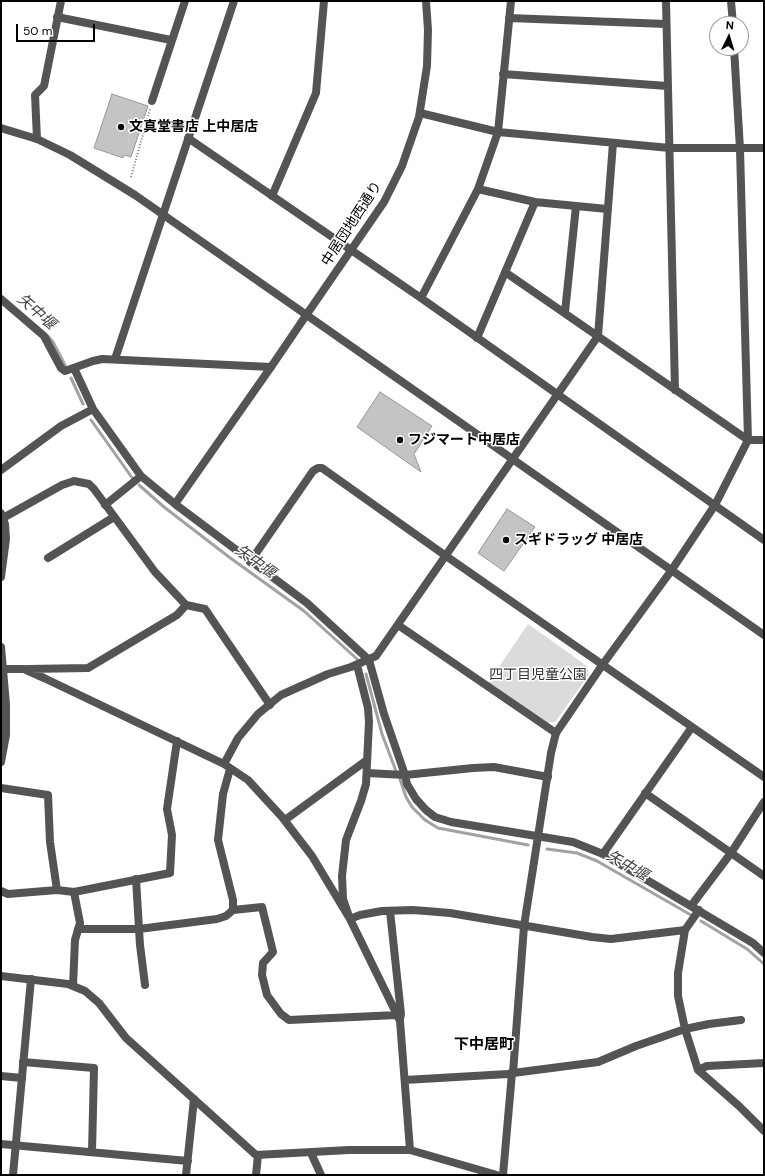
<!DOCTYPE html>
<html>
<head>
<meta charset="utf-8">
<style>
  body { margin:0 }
  #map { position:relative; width:765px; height:1176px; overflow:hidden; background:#fff; font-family:"DM Sans",sans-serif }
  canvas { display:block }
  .frame { position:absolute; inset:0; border:2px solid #000; pointer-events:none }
  .north { position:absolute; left:709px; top:16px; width:40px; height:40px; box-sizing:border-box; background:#fff; border:1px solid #999; border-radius:50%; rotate:5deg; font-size:11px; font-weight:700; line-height:16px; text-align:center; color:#000 }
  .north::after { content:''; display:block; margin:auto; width:14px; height:18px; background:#000; clip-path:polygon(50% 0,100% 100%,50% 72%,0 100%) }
  .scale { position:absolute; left:16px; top:24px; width:79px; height:18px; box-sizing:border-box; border:2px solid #000; border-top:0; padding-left:5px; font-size:12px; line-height:14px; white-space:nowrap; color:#000; -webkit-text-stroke:3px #fff; paint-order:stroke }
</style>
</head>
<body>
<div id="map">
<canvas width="765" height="1176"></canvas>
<div class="frame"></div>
<div class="north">N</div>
<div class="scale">50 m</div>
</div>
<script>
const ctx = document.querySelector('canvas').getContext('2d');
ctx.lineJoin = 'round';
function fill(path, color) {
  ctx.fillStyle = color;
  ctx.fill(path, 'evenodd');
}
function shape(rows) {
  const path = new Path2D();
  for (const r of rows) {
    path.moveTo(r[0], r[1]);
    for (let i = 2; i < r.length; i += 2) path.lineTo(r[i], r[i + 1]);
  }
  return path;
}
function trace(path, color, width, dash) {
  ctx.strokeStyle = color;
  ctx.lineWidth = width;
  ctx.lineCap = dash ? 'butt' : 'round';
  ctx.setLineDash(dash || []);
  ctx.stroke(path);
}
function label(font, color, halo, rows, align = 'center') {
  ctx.font = font + ' "DM Sans","Noto Sans JP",sans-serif';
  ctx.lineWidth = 3;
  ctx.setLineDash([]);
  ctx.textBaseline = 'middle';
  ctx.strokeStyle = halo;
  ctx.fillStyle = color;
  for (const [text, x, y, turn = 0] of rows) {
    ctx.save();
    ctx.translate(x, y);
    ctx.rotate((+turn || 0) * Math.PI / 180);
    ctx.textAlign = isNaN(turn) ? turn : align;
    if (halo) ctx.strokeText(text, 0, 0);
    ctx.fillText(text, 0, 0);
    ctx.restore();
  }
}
fill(shape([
  [528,624,587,666,589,675,555,722,546,723,488,683]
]), '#dbdbdb');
trace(shape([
  [48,336,53,342,66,367],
  [71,378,83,404],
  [91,420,133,479],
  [139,485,164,507,229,557,304,611,357,659],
  [366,674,382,734,396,771],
  [400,779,406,797,412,807,425,820,438,828,528,845],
  [547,849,577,853,597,861,691,915],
  [701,921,747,949,764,964]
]), '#a2a2a2', 3);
const building = shape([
  [112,94,148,106,131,157,124,155,123,158,94,148,112,94],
  [380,392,432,426,414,454,421,472,357,427,380,392],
  [507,509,535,527,504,571,478,553,507,509]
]);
fill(building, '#c4c4c4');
trace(building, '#989898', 1);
trace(shape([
  [131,177,150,109]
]), '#767676', 2, [1, 2]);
trace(shape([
  [666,1,675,390],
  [57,17,171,40],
  [509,18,666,24],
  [503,74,667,86],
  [152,101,185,1],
  [420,113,498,132,670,148,764,148],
  [188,138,421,298,764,540],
  [37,139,35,95,44,86,61,1],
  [478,189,535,202,607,209],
  [272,196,316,93,324,1],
  [505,272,748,440,764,440],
  [421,298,478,189,498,132,511,1],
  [1,299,44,336,61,368,65,371,93,361,102,359,271,367],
  [565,312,576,206],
  [477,338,535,202],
  [115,359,234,1],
  [74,368,93,409,141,476,175,504,307,603,369,660,384,714,405,775,407,784,416,799,426,810,435,817,451,822,573,842,603,854,753,943,764,953],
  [1,470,61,426,93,409],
  [175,504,271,367,307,314],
  [105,505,141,476],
  [3,518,62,485,74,481,89,484,94,489,155,572,186,605],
  [48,558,114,517],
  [250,562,313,471,318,468,322,468,446,556,764,777],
  [1,577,6,539,5,524,1,513],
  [398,625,556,733],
  [1,647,6,704,6,735,1,762],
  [357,665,368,708,369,722,366,784,361,801,346,840,342,876,343,899,350,919,360,915,382,911,412,910,426,911,450,913,592,937,611,939,685,930],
  [1,669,24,669,44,678,224,764,248,780,282,817,312,856,350,919,400,1021,410,1150],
  [28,669,88,668,177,615,186,605,205,609,270,705],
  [224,764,238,738,258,714,281,695,328,674,351,667,376,656,598,336,613,143],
  [367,773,405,775,473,768,494,767,548,777],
  [1,788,48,795,50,842,57,890],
  [645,793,764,876],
  [285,820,367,760],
  [603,854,692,727],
  [136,879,140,945,145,985],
  [1,891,8,894,57,890,74,892,170,873,172,835,167,809,177,741],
  [691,906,731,853,764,802],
  [233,910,262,907,273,952,263,963,262,975,267,995,281,1014,289,1020,397,1015],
  [699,910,685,930,678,973,678,996,685,1029,698,1070,739,1106,764,1131],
  [390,911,401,1014,400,1019],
  [78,929,139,929,217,919,226,916,233,910,233,900,218,840,223,794,230,769],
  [1,976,68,984,85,991,99,1003,126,1038,256,1155,349,1150,410,1150,497,1175],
  [73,986,75,940,80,923,74,892],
  [23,1062,94,1068,92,1152],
  [698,1070,707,1066,764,1063],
  [1,1076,22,1078],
  [405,1080,508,1074,513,1073,598,1062,636,1046,685,1029,709,1024,741,1020],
  [1,1144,188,1161],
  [311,1153,321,1175],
  [186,1175,194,1099],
  [256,1175,258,1155],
  [503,1175,512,1073]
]), '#545454', 8);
trace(shape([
  [731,1,733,24],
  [1,128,37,139,70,155,135,195,764,635],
  [307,314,384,202,402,166,419,117,427,66,428,30,426,1],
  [513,1073,524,926,551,753,556,733,603,664,671,571,715,505,748,440,740,149,734,48],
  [13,1175,31,979]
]), '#545454', 8);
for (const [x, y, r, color] of [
  [121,127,4,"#000"],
  [400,440,4,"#000"],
  [506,540,4,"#000"]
]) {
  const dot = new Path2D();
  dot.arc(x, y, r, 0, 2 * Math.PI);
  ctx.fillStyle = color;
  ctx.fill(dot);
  trace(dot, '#fff', 1.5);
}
label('bold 14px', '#000', '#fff', [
  ["文真堂書店 上中居店",129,127],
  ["フジマート中居店",408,440],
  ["スギドラッグ 中居店",514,540]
], 'left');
label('14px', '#000', '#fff', [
  ["中居団地西通り",352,224,-57]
]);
label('14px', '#323232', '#fff', [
  ["四丁目児童公園",538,675]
]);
label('italic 15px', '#434343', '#fff', [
  ["矢中堰",36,312,41],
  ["矢中堰",255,562,36],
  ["矢中堰",627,866,30]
]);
label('bold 15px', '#000', '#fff', [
  ["下中居町",484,1045]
]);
</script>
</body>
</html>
